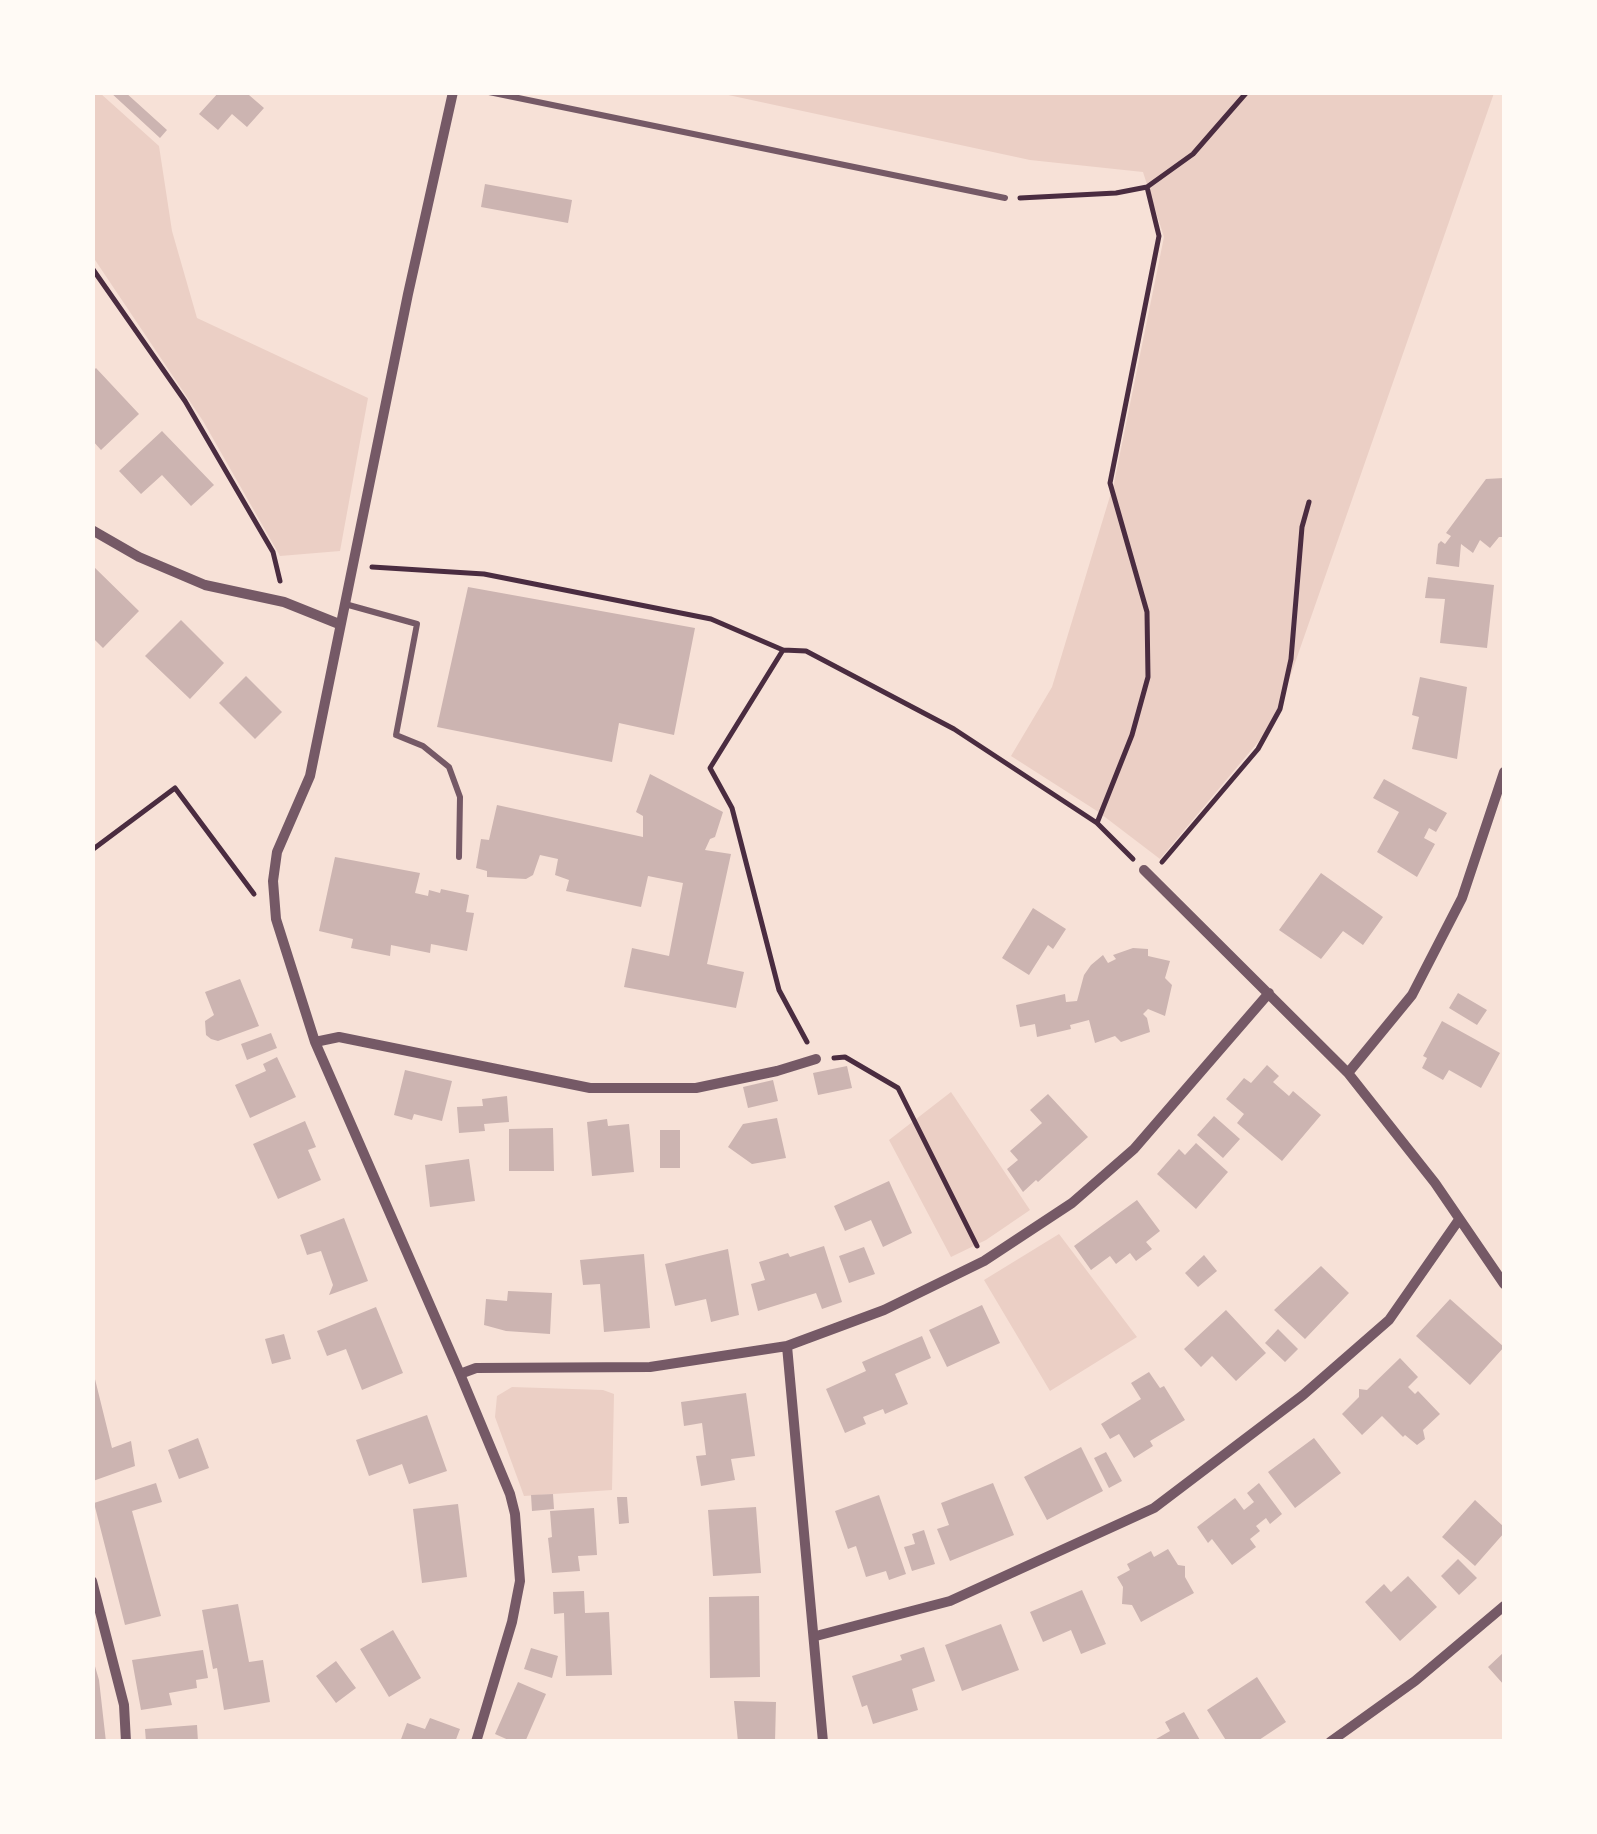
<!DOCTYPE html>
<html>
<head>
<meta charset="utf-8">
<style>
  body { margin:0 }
  #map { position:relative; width:1597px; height:1834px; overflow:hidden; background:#f7e1d7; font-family:"Asap Condensed",sans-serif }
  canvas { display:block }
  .frame { position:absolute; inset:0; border:95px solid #fffaf5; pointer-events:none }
</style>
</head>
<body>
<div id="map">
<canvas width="1597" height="1834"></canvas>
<div class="frame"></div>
</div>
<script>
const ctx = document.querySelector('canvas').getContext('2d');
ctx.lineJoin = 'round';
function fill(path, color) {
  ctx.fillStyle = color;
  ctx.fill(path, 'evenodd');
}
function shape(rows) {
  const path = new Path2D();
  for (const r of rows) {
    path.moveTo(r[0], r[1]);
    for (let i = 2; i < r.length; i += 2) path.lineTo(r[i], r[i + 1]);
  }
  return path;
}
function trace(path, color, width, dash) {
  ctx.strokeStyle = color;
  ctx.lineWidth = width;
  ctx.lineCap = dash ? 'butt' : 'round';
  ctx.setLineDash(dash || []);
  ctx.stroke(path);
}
fill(shape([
  [92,93,100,93,159,146,172,231,197,318,368,398,340,551,280,556,203,421,93,257],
  [719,93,1494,93,1274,723,1160,859,1097,811,1011,756,1052,687,1114,483,1164,237,1143,172,1030,160],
  [951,1092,1030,1210,986,1240,951,1257,889,1140],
  [1059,1234,1137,1337,1050,1391,984,1280],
  [512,1387,603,1390,614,1394,612,1490,524,1496,495,1417,497,1396]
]), '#ebcfc5');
fill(shape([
  [110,92,125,92,167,130,160,138],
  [219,92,251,92,249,95,264,108,247,127,232,114,218,130,199,114],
  [485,184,572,200,568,223,481,207],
  [96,368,139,414,101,450,92,440,92,372],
  [162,431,214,485,191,506,162,475,141,494,119,471],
  [1504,478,1504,537,1499,537,1490,548,1480,540,1473,553,1461,544,1459,567,1436,564,1438,544,1441,541,1445,544,1451,536,1446,533,1486,479],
  [92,565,139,611,103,648,92,637],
  [1428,577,1494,585,1487,648,1440,643,1445,599,1425,598],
  [468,587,695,628,674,735,619,723,612,762,437,727],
  [181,620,224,663,190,699,145,656],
  [246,676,282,712,255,739,219,703],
  [1420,677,1467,687,1457,759,1412,749,1419,717,1412,715],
  [650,774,723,812,715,837,710,839,705,850,731,854,707,964,744,972,736,1008,624,987,632,948,669,956,683,883,648,876,641,907,566,891,569,880,555,875,558,859,540,855,533,875,526,879,487,877,487,871,476,868,481,839,489,840,497,805,643,837,643,816,636,812],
  [1384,779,1447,813,1436,832,1429,828,1424,838,1435,844,1417,877,1377,852,1399,812,1373,798],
  [335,857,420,873,415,893,428,896,429,890,440,893,441,889,469,895,466,912,474,913,467,951,431,944,430,953,391,945,390,956,351,948,353,939,319,931],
  [1321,873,1383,917,1363,945,1343,931,1321,959,1279,930],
  [1033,908,1066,929,1053,949,1048,945,1029,975,1002,958],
  [1133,948,1148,949,1148,956,1170,961,1165,978,1172,985,1165,1016,1148,1009,1143,1014,1147,1018,1150,1032,1121,1042,1115,1036,1095,1043,1089,1020,1070,1025,1071,1029,1037,1037,1035,1024,1020,1027,1016,1005,1065,994,1066,1002,1077,1001,1084,975,1091,965,1103,955,1108,963,1116,959,1113,955],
  [240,979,259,1026,218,1041,211,1039,206,1035,205,1021,214,1015,205,992],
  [1458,993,1487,1010,1477,1025,1449,1008],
  [1442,1021,1500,1053,1481,1088,1449,1070,1443,1080,1422,1068,1427,1058,1423,1056],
  [271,1033,277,1048,247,1060,241,1044],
  [277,1057,296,1097,250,1118,235,1085,266,1071,263,1064],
  [1267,1065,1279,1076,1273,1082,1289,1096,1293,1091,1321,1115,1282,1161,1237,1123,1244,1114,1226,1099,1244,1078,1251,1083],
  [847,1066,852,1088,818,1095,813,1073],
  [405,1070,452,1081,442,1121,414,1114,412,1120,394,1115],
  [773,1080,778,1101,748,1108,743,1087],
  [1048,1094,1088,1137,1038,1182,1036,1180,1023,1192,1007,1169,1018,1160,1010,1151,1042,1123,1030,1110],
  [507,1096,509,1122,484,1124,485,1131,459,1133,457,1107,483,1106,482,1099],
  [1214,1116,1240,1139,1223,1158,1197,1135],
  [777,1118,786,1158,752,1164,728,1147,743,1124],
  [607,1119,608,1126,629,1124,634,1172,592,1176,587,1122],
  [305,1121,316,1147,308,1150,321,1180,278,1199,253,1144],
  [553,1128,554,1171,509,1171,509,1129],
  [660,1130,680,1130,680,1168,660,1168],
  [1196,1143,1228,1172,1196,1209,1157,1174,1179,1149,1185,1155],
  [469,1159,475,1201,430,1207,425,1165],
  [889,1181,912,1233,883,1247,871,1220,845,1231,834,1206],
  [1137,1200,1160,1231,1146,1242,1152,1249,1136,1261,1130,1253,1116,1264,1110,1256,1091,1270,1074,1246],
  [344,1218,368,1281,329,1295,333,1285,321,1251,307,1255,300,1235],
  [824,1246,842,1302,822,1309,816,1293,758,1311,751,1284,765,1280,759,1262,788,1253,790,1257],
  [864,1247,875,1274,849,1283,839,1256],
  [728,1249,739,1315,711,1322,706,1299,675,1306,665,1264],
  [644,1254,650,1328,604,1332,600,1284,583,1285,580,1260],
  [1204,1255,1217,1271,1198,1287,1185,1273],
  [1321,1266,1349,1293,1305,1339,1274,1310],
  [508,1291,552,1293,550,1334,506,1331,484,1325,486,1299,507,1301],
  [1450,1299,1504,1347,1470,1385,1416,1336],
  [982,1305,1000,1343,947,1367,929,1330],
  [376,1307,403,1373,362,1390,346,1349,327,1356,317,1331],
  [1226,1310,1266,1353,1236,1381,1212,1356,1201,1367,1184,1349],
  [1278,1329,1298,1349,1285,1362,1265,1343],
  [284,1334,291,1359,272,1364,265,1339],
  [922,1336,931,1358,895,1374,908,1404,885,1414,883,1409,863,1417,866,1424,845,1433,826,1389,866,1371,862,1362],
  [1400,1358,1418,1377,1408,1387,1415,1394,1418,1391,1440,1414,1423,1430,1425,1439,1417,1445,1405,1435,1403,1437,1382,1416,1362,1435,1342,1414,1359,1397,1359,1389,1367,1390],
  [92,1367,112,1448,131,1441,135,1466,93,1481],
  [1149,1372,1160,1388,1164,1386,1185,1420,1150,1441,1153,1446,1134,1458,1119,1434,1110,1439,1101,1424,1141,1399,1131,1383],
  [746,1393,755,1456,731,1459,735,1480,701,1486,696,1456,706,1455,702,1423,684,1426,681,1402],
  [427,1415,447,1471,409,1484,402,1464,369,1476,356,1440],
  [198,1438,209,1468,179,1479,168,1450],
  [1314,1438,1341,1473,1295,1508,1268,1472],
  [1081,1447,1103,1491,1047,1520,1024,1477],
  [1106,1452,1122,1481,1109,1488,1094,1458],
  [156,1483,162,1502,132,1511,161,1616,125,1625,94,1503],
  [993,1483,1014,1535,950,1561,937,1529,949,1525,941,1503],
  [1259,1483,1282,1514,1270,1524,1266,1518,1256,1526,1260,1531,1250,1539,1256,1547,1232,1565,1212,1539,1208,1543,1197,1527,1235,1498,1244,1510,1254,1502,1247,1493],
  [553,1494,554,1509,532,1511,531,1495],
  [879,1495,906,1574,889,1580,886,1571,866,1577,856,1546,848,1549,835,1511],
  [617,1497,627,1497,629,1523,619,1524],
  [1475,1500,1504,1527,1504,1533,1475,1566,1442,1537],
  [458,1504,467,1577,422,1583,413,1509],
  [756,1507,761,1573,713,1576,708,1510],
  [594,1508,597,1555,578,1556,580,1571,552,1573,548,1538,552,1537,550,1511],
  [924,1530,935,1564,912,1571,904,1547,915,1544,912,1534],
  [1168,1549,1178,1565,1185,1566,1185,1577,1194,1593,1141,1622,1132,1605,1122,1604,1123,1587,1117,1577,1130,1570,1127,1564,1151,1551,1154,1557],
  [1458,1559,1477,1578,1459,1595,1441,1576],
  [1408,1576,1437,1607,1400,1641,1365,1602,1384,1584,1391,1592],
  [1082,1590,1106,1644,1081,1654,1071,1630,1043,1642,1030,1612],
  [584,1591,585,1613,609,1612,612,1675,566,1676,564,1613,554,1614,553,1592],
  [759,1596,760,1677,710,1678,709,1597],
  [238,1604,249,1662,263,1660,270,1702,224,1710,217,1668,213,1669,202,1610],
  [1001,1624,1019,1670,962,1691,945,1645],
  [393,1630,421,1678,389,1697,360,1649],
  [924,1647,935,1681,912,1689,918,1710,873,1724,867,1705,862,1707,852,1676,902,1660,900,1655],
  [531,1648,558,1656,552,1678,524,1669],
  [203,1650,208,1678,196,1680,197,1688,169,1693,172,1705,141,1710,132,1660],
  [1504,1652,1504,1685,1488,1667],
  [92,1656,99,1680,106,1742,92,1742],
  [336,1661,356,1688,336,1703,316,1676],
  [1257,1677,1286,1722,1256,1742,1227,1742,1207,1710],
  [518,1682,546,1694,525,1742,513,1742,495,1734],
  [734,1701,776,1702,775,1742,738,1742],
  [1184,1712,1201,1742,1151,1742,1170,1731,1165,1722],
  [430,1718,460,1729,455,1742,400,1742,407,1723,425,1729],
  [197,1725,198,1742,146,1742,145,1729]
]), '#ccb4b1');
trace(shape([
  [1020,198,1116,193,1147,187,1193,154,1247,92],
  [92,268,185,401,273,552,280,581],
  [372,567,484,574,711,619,783,650,806,651,954,729,1097,823,1133,859],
  [783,650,710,768,732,808,779,990,807,1042],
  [1097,823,1132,735,1148,677,1147,612,1110,483,1159,236,1147,187],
  [92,850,175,788,254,894],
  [1162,862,1258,749,1280,709,1291,659,1302,527,1309,502],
  [834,1058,845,1057,898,1088,977,1246]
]), '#4a2c40', 5);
trace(shape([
  [489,92,1005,198],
  [345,604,417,624,396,735,423,746,449,767,460,797,459,857]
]), '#755966', 6);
trace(shape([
  [453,92,408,294,310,776,277,852,273,881,276,919,315,1042,460,1374,510,1494,515,1514,520,1581,512,1622,476,1742],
  [92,530,139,557,205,585,284,602,339,624],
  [1144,870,1348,1073,1435,1183,1504,1284],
  [315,1042,339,1037,590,1088,696,1088,777,1071,816,1059],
  [1348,1073,1412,995,1462,898,1504,772],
  [787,1346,823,1742],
  [460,1374,476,1368,650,1367,787,1346,884,1310,984,1261,1072,1203,1134,1149,1269,993],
  [92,1581,124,1705,126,1742],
  [816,1636,950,1601,1154,1508,1303,1395,1389,1320,1458,1221],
  [1330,1742,1415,1681,1504,1606]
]), '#755966', 10);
</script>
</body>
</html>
